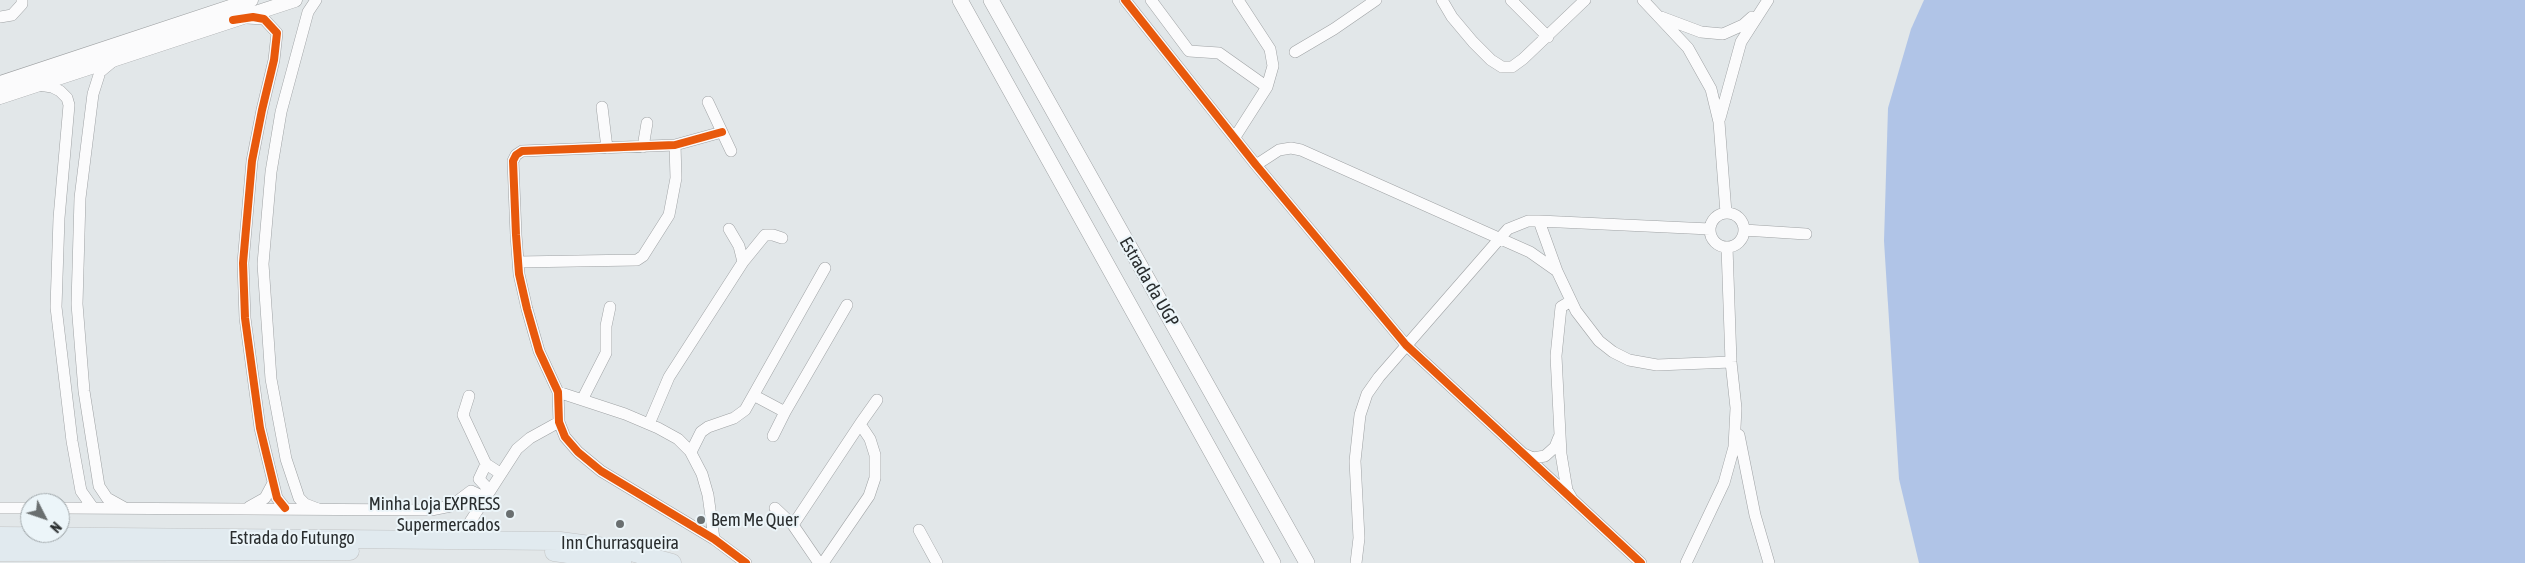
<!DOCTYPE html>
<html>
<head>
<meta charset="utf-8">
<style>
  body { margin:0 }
  #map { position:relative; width:2525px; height:563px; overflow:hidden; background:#e2e7e9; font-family:"Asap Condensed",sans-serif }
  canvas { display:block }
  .north { position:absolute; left:20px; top:493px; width:50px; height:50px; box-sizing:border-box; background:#ecf5f9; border:1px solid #9ea5a8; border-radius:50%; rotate:131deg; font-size:14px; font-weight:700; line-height:20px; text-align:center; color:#2a2e2f }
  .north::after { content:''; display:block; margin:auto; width:18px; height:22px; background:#6a6f70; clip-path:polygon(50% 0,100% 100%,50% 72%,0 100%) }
</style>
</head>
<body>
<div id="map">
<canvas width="2525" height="563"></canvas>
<div class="north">N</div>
</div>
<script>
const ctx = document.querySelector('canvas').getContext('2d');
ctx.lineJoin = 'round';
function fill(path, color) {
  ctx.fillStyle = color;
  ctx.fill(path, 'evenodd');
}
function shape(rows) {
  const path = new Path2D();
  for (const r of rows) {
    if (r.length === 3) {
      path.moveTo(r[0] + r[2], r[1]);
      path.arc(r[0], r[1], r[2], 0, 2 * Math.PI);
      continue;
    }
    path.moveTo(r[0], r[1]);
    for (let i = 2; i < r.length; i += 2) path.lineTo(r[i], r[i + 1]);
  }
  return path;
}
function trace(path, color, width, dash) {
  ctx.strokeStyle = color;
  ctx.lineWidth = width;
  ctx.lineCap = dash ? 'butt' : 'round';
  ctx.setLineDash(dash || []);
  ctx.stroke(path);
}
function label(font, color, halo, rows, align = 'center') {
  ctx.font = font + ' "Asap Condensed",sans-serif';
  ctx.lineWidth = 4;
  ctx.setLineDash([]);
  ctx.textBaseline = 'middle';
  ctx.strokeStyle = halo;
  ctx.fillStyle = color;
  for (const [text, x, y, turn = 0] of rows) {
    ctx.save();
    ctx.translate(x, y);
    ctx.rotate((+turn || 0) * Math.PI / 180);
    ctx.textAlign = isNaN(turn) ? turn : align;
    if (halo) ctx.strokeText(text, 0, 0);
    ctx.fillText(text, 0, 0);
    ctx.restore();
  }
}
fill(shape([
  [1924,0,2525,0,2525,563,1919,563,1899,479,1884,241,1888,108,1911,29]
]), '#b0c4e7');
const minor = shape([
  [316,0,308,12,281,112,271,172,263,264,271,379,286,459,299,498,305,504,318,509],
  [1125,0,1256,165,1406,345,1641,563],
  [1151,0,1189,51,1219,53,1267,87],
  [1442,0,1452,17,1473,42,1491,60,1502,67,1512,67,1523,59,1585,0],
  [1511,0,1548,37],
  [1643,0,1688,48,1711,89,1719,122,1726,213],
  [0,17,12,15,22,4,22,0],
  [1661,17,1701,32,1723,34,1743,25,1752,17],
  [247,18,264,19,277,33,274,60,262,110,252,161,243,263,245,318,260,428,277,498,285,508],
  [1295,52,1334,29,1376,0],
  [112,62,100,72,93,94,80,198,77,304,84,391,99,486,107,498,125,508],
  [39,85,52,87,60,91,67,98,69,105,59,218,56,307,72,441,81,491,93,508],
  [708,102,731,151],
  [602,107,607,148],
  [1720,118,1741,42,1768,0],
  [722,132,675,145,522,151,516,155,513,161,516,235,519,274,527,309,539,351,558,392,559,422,565,437,578,452,601,471,714,539,746,563],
  [1235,137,1267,87,1273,66,1270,49,1238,0],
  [643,147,647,123],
  [1256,165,1279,150,1291,148,1301,150,1530,252,1557,271],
  [1727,230,17],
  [1539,221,1557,271,1576,311,1599,341,1613,352,1629,360,1657,365,1731,362],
  [1744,230,1806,234],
  [518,262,637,260,643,256,669,215,676,178,675,145],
  [743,262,765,235,773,235,782,238],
  [1571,301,1561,307,1556,356,1561,454,1567,490,1571,497],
  [558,392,625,414,658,428,678,439,690,451,702,474,708,495,714,539],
  [469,396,463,415,486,464,500,473],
  [755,396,785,412,847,305],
  [583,398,606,353,606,326,610,307],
  [649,424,669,377,743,262,739,246,729,229],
  [860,424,877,400],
  [1739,435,1755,515,1769,563],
  [773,436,785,412],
  [691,452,701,432,708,427,734,418,745,410,825,268],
  [1524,454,1533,458,1545,456,1555,447,1559,437],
  [486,464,479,479,490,491],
  [249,507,265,498,273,483],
  [0,508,30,508],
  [60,508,431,510,451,506,471,491,486,498],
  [775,508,793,525,819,563],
  [793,525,860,424,870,439,875,455,875,478,869,496,823,563],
  [919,530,937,563],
  [459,539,517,449,530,438,559,422],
  [1356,563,1359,538,1355,461,1360,415,1367,394,1379,377,1508,229,1528,221,1539,221,1710,229],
  [1686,563,1724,483,1734,447,1736,408,1731,362,1727,247]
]);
const tertiary = shape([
  [0,83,251,0],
  [0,97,295,0]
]);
const secondary = shape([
  [960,0,1273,563],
  [991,0,1307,563]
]);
const primary = shape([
  [0,536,560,541,620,549,672,563],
  [0,552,350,551],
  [554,552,622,562]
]);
trace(minor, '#9fa2a4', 12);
trace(tertiary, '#9fa2a4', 15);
trace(secondary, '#9fa2a4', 16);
trace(primary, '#c2c4c5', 19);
trace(minor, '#fbfbfc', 11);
trace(tertiary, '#fbfbfc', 14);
trace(secondary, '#fbfbfc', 15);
trace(primary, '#e1eaef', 18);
trace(shape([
  [1125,0,1256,165,1406,345,1641,563],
  [233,20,253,17,264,19,277,33,274,60,262,110,252,161,243,263,245,318,260,428,277,498,285,508],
  [722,132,675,145,522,151,516,155,513,161,516,235,519,274,527,309,539,351,558,392,559,422,565,437,578,452,601,471,714,539,746,563]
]), '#e8590c', 8);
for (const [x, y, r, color] of [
  [510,514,5,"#6a6f70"],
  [701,520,5,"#6a6f70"],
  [620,524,5,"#6a6f70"]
]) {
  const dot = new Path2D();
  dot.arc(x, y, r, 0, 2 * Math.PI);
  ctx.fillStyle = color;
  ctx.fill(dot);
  trace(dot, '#ecf5f9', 2);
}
label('18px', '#2a2e2f', '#ecf5f9', [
  ["Estrada da UGP",1149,282,60],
  ["Estrada do Futungo",292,538]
]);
label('18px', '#2a2e2f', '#ecf5f9', [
  ["Minha Loja EXPRESS",500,504],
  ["Supermercados",500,525],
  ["Bem Me Quer",711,520,"left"],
  ["Inn Churrasqueira",620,543,"center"]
], 'right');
</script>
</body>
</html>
